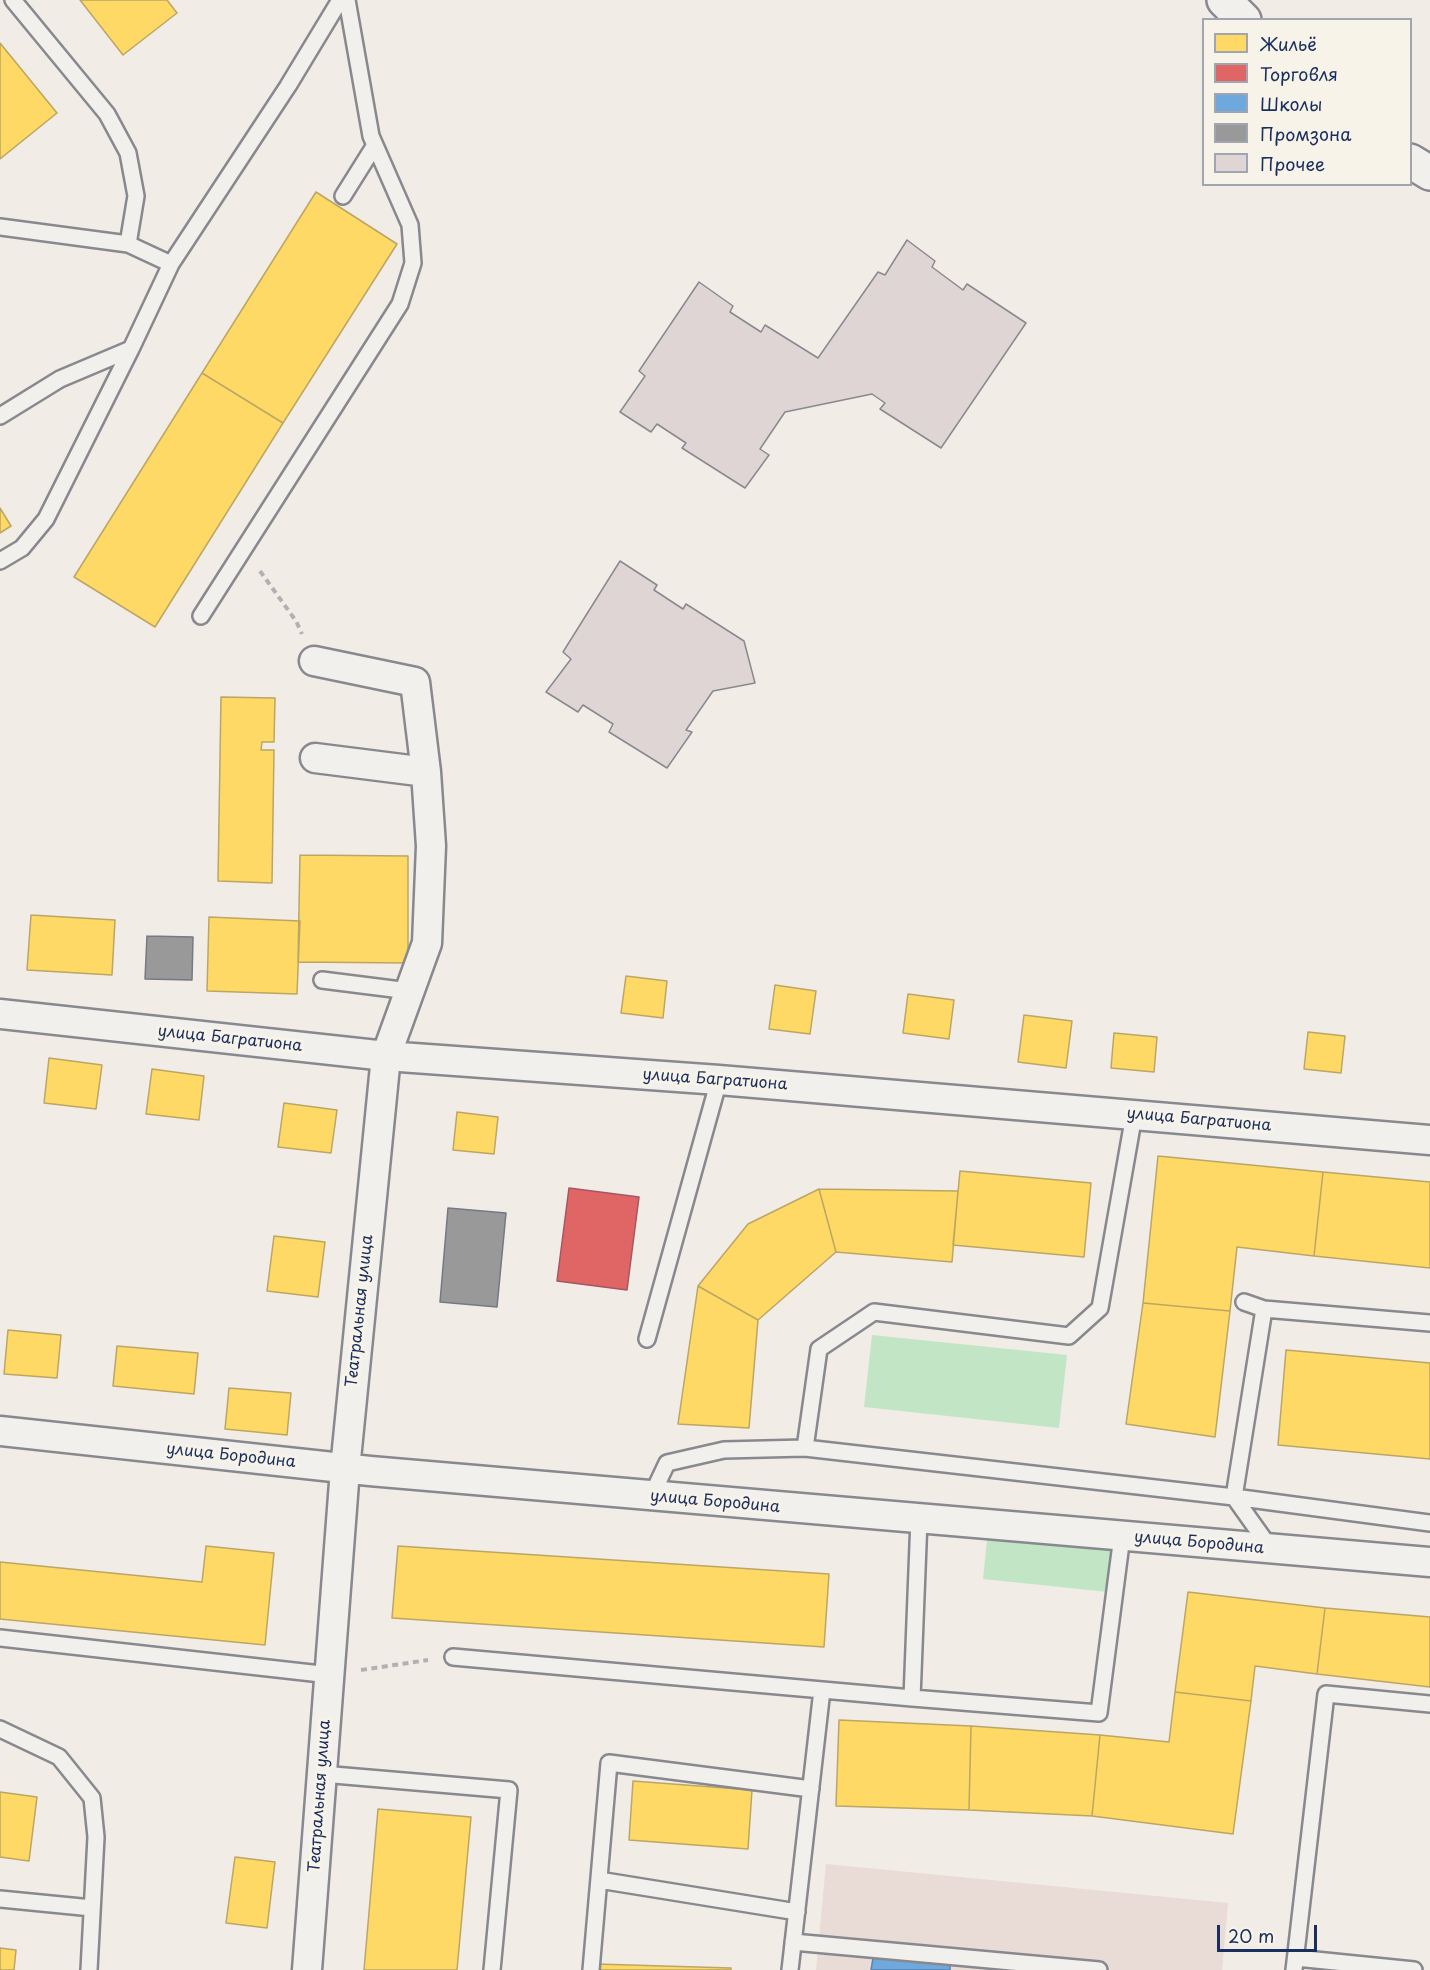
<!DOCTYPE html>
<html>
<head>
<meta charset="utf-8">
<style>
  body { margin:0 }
  #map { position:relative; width:1430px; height:1970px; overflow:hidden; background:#f2ece6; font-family:"Playpen Sans",sans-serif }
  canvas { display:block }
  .legend { position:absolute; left:1202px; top:18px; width:210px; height:168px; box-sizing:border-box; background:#f7f3e8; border:2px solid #9fa5b1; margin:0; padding:8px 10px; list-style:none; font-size:18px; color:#1b2f5e }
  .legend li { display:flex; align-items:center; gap:12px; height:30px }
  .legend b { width:30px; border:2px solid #9fa5b1 }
  .scale { position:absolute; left:1217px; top:1925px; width:100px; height:27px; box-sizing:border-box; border:3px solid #1b2f5e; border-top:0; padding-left:8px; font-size:18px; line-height:21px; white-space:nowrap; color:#1b2f5e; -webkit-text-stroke:4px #f7f3e8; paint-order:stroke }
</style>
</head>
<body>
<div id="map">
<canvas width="1430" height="1970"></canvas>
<ul class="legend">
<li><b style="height:16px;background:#ffd966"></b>Жильё</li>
<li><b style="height:16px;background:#e06666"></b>Торговля</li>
<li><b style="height:16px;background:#6fa8dc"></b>Школы</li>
<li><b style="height:16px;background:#999"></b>Промзона</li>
<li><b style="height:16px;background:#dfd5d4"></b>Прочее</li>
</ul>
<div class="scale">20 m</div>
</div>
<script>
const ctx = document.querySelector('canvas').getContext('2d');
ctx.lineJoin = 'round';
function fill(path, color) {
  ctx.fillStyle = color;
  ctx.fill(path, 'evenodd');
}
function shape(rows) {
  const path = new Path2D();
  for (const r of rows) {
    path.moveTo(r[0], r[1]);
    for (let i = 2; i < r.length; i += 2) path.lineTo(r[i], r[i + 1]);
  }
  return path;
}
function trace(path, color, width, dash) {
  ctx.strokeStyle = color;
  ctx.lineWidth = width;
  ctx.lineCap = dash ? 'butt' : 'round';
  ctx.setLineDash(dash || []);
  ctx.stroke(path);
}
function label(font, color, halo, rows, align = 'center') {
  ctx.font = font + ' "Playpen Sans",sans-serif';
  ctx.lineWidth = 6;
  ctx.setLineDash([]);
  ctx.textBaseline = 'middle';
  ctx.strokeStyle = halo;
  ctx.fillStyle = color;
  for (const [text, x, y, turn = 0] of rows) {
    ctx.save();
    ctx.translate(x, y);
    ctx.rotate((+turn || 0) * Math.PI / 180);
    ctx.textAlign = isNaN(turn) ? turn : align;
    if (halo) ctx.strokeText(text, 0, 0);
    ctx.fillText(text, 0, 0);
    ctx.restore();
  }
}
fill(shape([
  [826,1864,1228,1903,1222,1970,816,1970]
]), '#e9dbd6');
fill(shape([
  [872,1335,1067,1355,1059,1428,864,1407],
  [988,1531,1124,1546,1118,1593,983,1579]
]), '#c2e5c6');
const homes = shape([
  [80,0,167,0,177,13,123,55,80,0],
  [0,43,57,113,0,159,0,43],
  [316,192,397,244,283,423,202,373,316,192],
  [202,373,283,423,155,627,74,577,202,373],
  [0,508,11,526,0,533,0,508],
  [221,697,275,698,274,742,262,742,261,750,274,750,272,883,218,881,221,697],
  [300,855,408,856,408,963,298,962,300,855],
  [31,915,115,920,112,975,27,970,31,915],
  [209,917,300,921,297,994,207,991,209,917],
  [626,976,667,981,663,1018,621,1013,626,976],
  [775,985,816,991,810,1034,769,1029,775,985],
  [908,994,954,1000,949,1039,903,1033,908,994],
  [1024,1015,1072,1021,1066,1068,1018,1062,1024,1015],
  [1308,1032,1345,1036,1341,1073,1304,1069,1308,1032],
  [1114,1033,1157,1037,1154,1072,1111,1068,1114,1033],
  [49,1058,102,1065,96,1109,44,1103,49,1058],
  [152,1069,204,1076,199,1120,146,1114,152,1069],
  [284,1103,337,1110,331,1153,278,1147,284,1103],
  [457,1112,498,1117,494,1154,453,1150,457,1112],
  [1158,1156,1323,1172,1314,1256,1237,1247,1230,1311,1143,1303,1158,1156],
  [960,1171,1091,1183,1084,1257,953,1245,960,1171],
  [1323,1172,1430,1182,1430,1268,1314,1256,1323,1172],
  [819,1189,958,1191,952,1262,836,1252,819,1189],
  [819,1189,836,1252,758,1320,698,1286,748,1224,819,1189],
  [274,1236,325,1242,318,1297,267,1291,274,1236],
  [698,1286,758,1320,749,1428,678,1424,698,1286],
  [1143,1303,1230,1311,1215,1437,1126,1424,1143,1303],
  [8,1330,61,1335,57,1378,4,1374,8,1330],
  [117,1346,198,1353,194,1394,113,1386,117,1346],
  [1286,1350,1430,1363,1430,1459,1278,1445,1286,1350],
  [229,1388,291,1393,287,1435,225,1429,229,1388],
  [206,1546,274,1553,265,1645,0,1619,0,1562,202,1582,206,1546],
  [398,1546,829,1574,824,1647,392,1618,398,1546],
  [1188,1592,1325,1608,1317,1674,1255,1666,1251,1701,1175,1692,1188,1592],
  [1325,1608,1430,1617,1430,1687,1317,1674,1325,1608],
  [1175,1692,1251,1701,1233,1834,1092,1816,1100,1735,1169,1742,1175,1692],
  [839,1720,971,1726,969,1810,836,1806,839,1720],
  [971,1726,1100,1735,1092,1816,969,1810,971,1726],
  [633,1781,752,1790,748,1849,629,1840,633,1781],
  [0,1792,37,1797,29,1861,0,1857,0,1792],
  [378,1809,471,1817,457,1970,364,1970,378,1809],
  [235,1857,275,1862,267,1928,226,1923,235,1857],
  [0,1948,16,1950,14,1970,0,1970,0,1948],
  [596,1964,731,1968,731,1970,596,1970,596,1964]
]);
fill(homes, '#ffd966');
trace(homes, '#bba664', 1.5);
const shops = shape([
  [569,1188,639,1197,627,1290,557,1281,569,1188]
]);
fill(shops, '#e06666');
trace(shops, '#a55664', 1.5);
const schools = shape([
  [873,1958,950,1965,950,1970,871,1970,873,1958]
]);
fill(schools, '#6fa8dc');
trace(schools, '#5684b6', 1.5);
const industry = shape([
  [147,936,193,937,192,980,145,979,147,936],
  [448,1208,506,1213,497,1307,440,1302,448,1208]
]);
fill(industry, '#999');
trace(industry, '#737987', 1.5);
const building = shape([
  [907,240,935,261,932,267,963,290,967,284,1026,323,941,448,880,409,885,403,872,394,785,412,760,449,769,455,745,488,682,448,686,443,657,424,651,432,620,412,645,376,639,371,699,282,733,306,730,312,761,332,765,325,818,358,878,272,885,275,907,240],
  [620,561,657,585,654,590,683,609,686,604,744,641,755,683,713,691,686,730,692,732,667,768,609,732,613,724,583,705,578,712,546,692,571,659,563,652,620,561]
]);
fill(building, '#dfd5d4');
trace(building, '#88898f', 1.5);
const lane = shape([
  [13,0,107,114,128,153,136,196,128,244],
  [343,196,375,145],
  [0,227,128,244,171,264],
  [0,416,60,379,131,349,171,264,288,86,340,0],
  [0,561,22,548,46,519,131,349],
  [201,616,400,304,413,263,410,225,371,136,347,0],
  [322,980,409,991],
  [1244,1302,1264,1309,1430,1323],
  [1264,1309,1234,1497,1430,1523],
  [647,1339,719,1080],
  [805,1448,1234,1497,1271,1549],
  [651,1497,667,1463,724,1450,805,1448,819,1349,874,1312,1069,1336,1100,1308,1134,1115],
  [919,1519,912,1698,1099,1713,1122,1536],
  [0,1638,330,1675],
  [453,1657,912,1698],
  [0,1729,59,1757,92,1798,96,1837,89,1970],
  [322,1774,509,1790,492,1970],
  [599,1880,797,1912],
  [0,1899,92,1908],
  [793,1942,1099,1970],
  [1296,1958,1414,1970],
  [591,1970,609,1763,811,1789],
  [790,1970,822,1690],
  [1294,1970,1326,1694,1430,1704]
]);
const street = shape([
  [314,661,415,682,426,772],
  [0,1014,386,1056,719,1080,1430,1140],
  [0,1431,370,1471,1430,1562],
  [307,1970,345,1469,386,1056,427,943,431,846,426,772,315,758]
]);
const secondary = shape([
  [1224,0,1244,20],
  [1410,161,1430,173]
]);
trace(lane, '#88898f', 20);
trace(street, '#88898f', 33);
trace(secondary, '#88898f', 38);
trace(shape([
  [260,571,296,621,302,634],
  [361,1670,428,1660]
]), '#b1b1b4', 4, [6, 4.5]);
trace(lane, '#f2f0ec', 15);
trace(street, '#f2f0ec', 28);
trace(secondary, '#f2f0ec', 33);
label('16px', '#1b2f5e', '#f7f3e8', [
  ["улица Багратиона",230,1039,6],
  ["улица Багратиона",715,1080,4],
  ["улица Багратиона",1199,1120,5],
  ["Театральная улица",360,1311,-84],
  ["улица Бородина",231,1456,6],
  ["улица Бородина",715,1502,5],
  ["улица Бородина",1199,1543,5],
  ["Театральная улица",320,1796,-86]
]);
</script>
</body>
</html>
